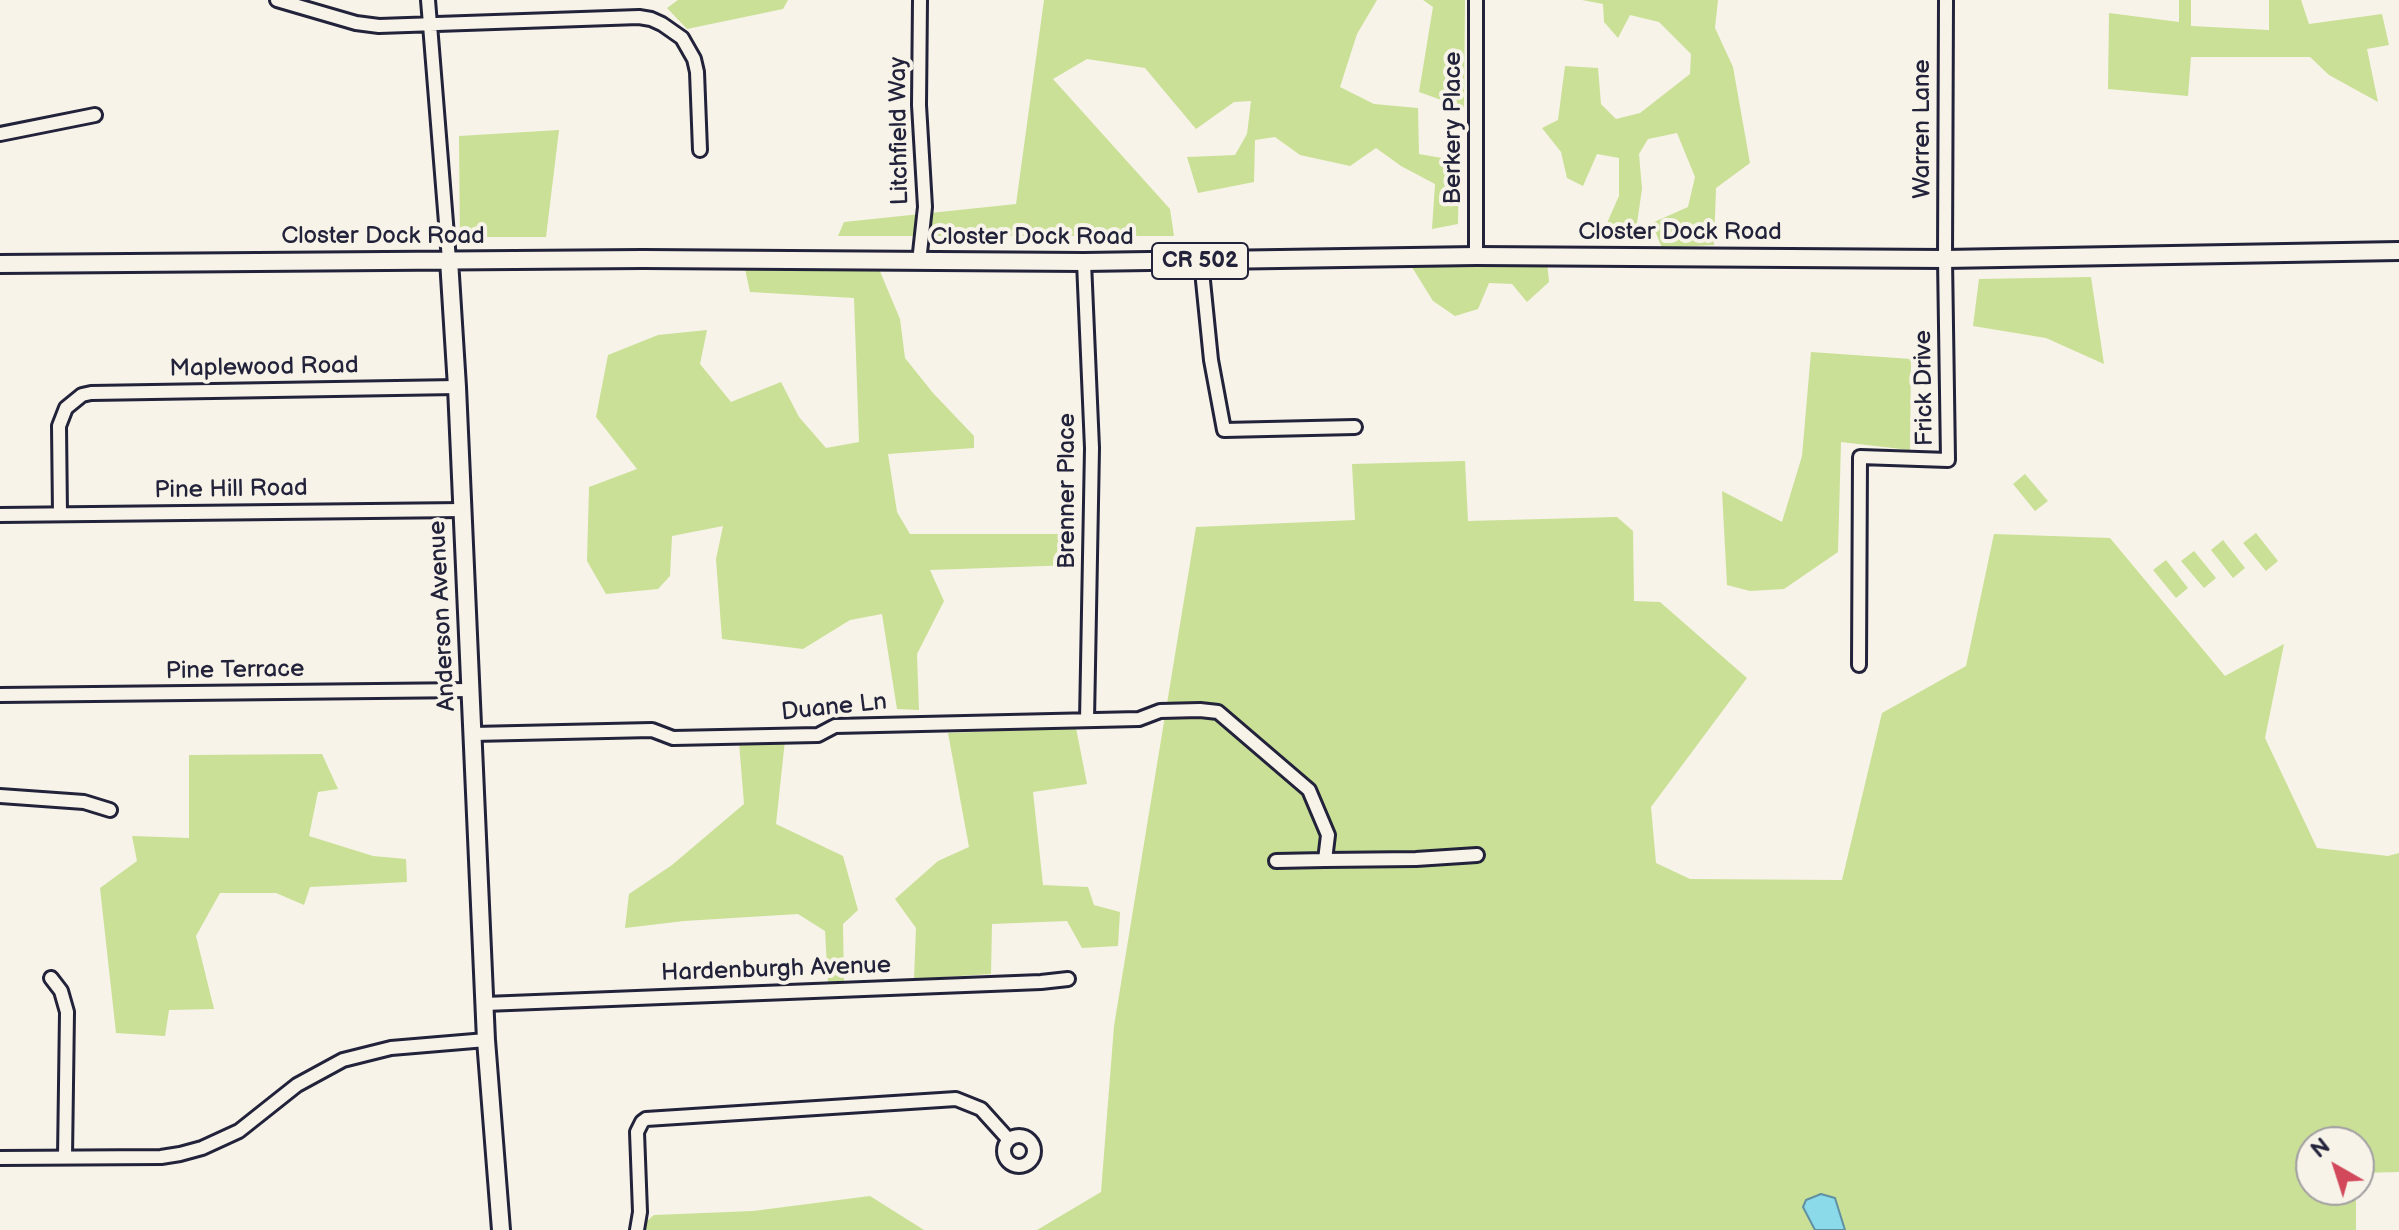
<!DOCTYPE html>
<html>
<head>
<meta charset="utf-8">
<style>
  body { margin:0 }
  #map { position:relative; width:2399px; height:1230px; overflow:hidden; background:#f7f3e8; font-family:"Balsamiq Sans",sans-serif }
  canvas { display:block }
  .north { position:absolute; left:2295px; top:1126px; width:80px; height:80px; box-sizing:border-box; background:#f7f3e8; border:2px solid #a29fa3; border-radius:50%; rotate:321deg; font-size:22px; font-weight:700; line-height:32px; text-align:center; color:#22223b }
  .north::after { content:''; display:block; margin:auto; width:28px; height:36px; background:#d1495b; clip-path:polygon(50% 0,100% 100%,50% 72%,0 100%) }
</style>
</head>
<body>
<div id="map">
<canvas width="2399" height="1230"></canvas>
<div class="north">N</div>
</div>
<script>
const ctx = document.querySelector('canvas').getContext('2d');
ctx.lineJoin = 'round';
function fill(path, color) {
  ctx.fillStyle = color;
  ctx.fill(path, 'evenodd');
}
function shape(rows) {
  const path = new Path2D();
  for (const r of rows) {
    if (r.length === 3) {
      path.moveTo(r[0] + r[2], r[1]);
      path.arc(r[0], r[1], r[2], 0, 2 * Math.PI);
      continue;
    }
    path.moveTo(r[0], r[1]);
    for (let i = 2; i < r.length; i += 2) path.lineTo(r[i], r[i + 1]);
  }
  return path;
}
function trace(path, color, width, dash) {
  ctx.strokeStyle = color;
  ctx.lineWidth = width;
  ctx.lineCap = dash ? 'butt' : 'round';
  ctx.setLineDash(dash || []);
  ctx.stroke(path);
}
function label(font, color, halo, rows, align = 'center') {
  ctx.font = font + ' "Balsamiq Sans",sans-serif';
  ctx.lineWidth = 8;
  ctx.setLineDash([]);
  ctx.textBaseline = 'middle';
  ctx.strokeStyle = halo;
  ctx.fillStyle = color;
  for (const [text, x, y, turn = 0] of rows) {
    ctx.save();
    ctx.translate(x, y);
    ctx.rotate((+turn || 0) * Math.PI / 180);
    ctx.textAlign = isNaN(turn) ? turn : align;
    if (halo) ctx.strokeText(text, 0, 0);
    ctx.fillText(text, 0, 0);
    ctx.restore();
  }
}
fill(shape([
  [678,0,788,0,783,9,687,29,667,8],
  [1044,0,1377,0,1357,34,1340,87,1374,104,1418,108,1419,154,1459,161,1458,224,1432,229,1435,184,1401,166,1376,148,1350,166,1300,155,1275,137,1255,140,1254,182,1198,193,1187,157,1235,155,1247,134,1251,101,1234,102,1196,129,1145,68,1087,59,1053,79,1170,209,1174,236,838,236,844,222,1016,204],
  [1423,0,1465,0,1464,108,1419,92,1433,7],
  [1582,0,1718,0,1715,28,1733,67,1750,163,1716,188,1714,245,1662,248,1652,223,1688,207,1695,177,1677,133,1648,139,1639,154,1642,189,1636,230,1599,241,1619,196,1619,158,1597,154,1583,186,1567,178,1561,152,1542,128,1558,120,1565,66,1598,68,1601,104,1616,119,1640,113,1690,74,1691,54,1659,22,1630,15,1618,38,1604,22,1603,4],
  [2179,0,2191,0,2191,26,2269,30,2269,0,2301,0,2309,24,2382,14,2389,45,2367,49,2378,102,2329,75,2310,57,2191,57,2188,96,2108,89,2109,13,2179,22],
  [559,130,546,237,460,237,459,136],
  [1547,262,1549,282,1527,302,1512,284,1489,283,1478,309,1455,316,1433,301,1410,264],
  [745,269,879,269,900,319,905,358,933,393,974,436,974,448,888,454,897,512,910,534,1061,534,1074,565,930,570,944,601,917,654,919,710,897,709,882,614,850,620,803,649,722,639,716,559,723,526,672,536,670,576,658,589,606,594,587,561,589,487,637,469,596,417,608,355,658,335,707,330,700,364,731,402,781,382,799,417,826,448,859,442,854,298,750,292],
  [2091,277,2104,364,2046,338,1973,326,1979,279],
  [1811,352,1911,359,1910,450,1841,442,1838,552,1784,589,1750,591,1727,585,1722,491,1782,522,1802,456],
  [1465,461,1468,521,1617,517,1633,531,1634,601,1660,602,1747,678,1651,807,1656,863,1690,879,1842,880,1882,713,1966,666,1994,534,2110,538,2225,676,2284,644,2265,738,2317,848,2388,856,2399,853,2399,1172,2359,1173,2359,1142,2311,1142,2311,1190,2356,1190,2356,1230,1037,1230,1101,1192,1114,1026,1196,527,1355,520,1352,464],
  [2025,474,2048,501,2035,511,2013,484],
  [2256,533,2278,561,2266,571,2243,543],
  [2223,540,2245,568,2233,578,2211,550],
  [2194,551,2216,578,2204,588,2181,561],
  [2166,560,2188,588,2176,598,2153,570],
  [1076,728,1087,784,1033,792,1043,885,1088,887,1094,905,1120,912,1118,946,1082,948,1067,921,992,924,991,974,914,979,916,928,895,899,938,861,969,847,948,733],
  [785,740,776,824,843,856,858,910,843,924,844,983,828,983,825,931,798,914,684,921,625,928,629,894,672,865,744,804,739,742],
  [322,754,338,789,318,792,309,836,373,856,406,859,407,882,310,887,304,905,276,893,220,893,196,936,214,1009,169,1010,165,1036,116,1033,100,888,137,861,132,836,189,838,189,755],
  [870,1196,924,1230,636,1230,654,1215,753,1211]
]), '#cae096');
const water = shape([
  [1821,1194,1835,1198,1845,1230,1815,1230,1803,1207,1806,1200,1821,1194]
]);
fill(water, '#8bdae9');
trace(water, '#6190a3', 2);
const minor = shape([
  [277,0,356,23,379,26,639,17,651,19,662,24,682,38,694,59,697,72,700,150],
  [428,0,449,260],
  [1476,0,1476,256],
  [0,134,95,115],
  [1201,261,1211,360,1224,430,1355,427],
  [919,262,925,207,919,105,920,0],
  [1084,262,1092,448,1087,720],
  [60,514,59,426,66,408,82,395,91,393,457,387],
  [0,515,463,510],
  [1859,665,1860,457,1948,460,1945,259,1946,0],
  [0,695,471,690],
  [473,734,652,730,673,738,818,735,835,726,1139,719,1160,711,1200,710,1218,712,1309,790,1328,835,1325,860,1416,859,1477,855],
  [0,796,84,802,110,810],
  [1276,861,1325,860],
  [51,978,61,991,67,1012,65,1157],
  [485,1004,1041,982,1068,979],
  [1019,1151,15],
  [0,1158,161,1157,180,1154,202,1148,239,1131,297,1085,343,1060,391,1048,486,1040],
  [637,1230,640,1212,637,1132,642,1122,646,1119,956,1099,981,1109,1009,1140]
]);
const major = shape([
  [449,260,457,387,486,1040,501,1230],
  [0,264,643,259,1084,262,1476,256,1945,259,2399,251]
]);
trace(minor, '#22223b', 18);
trace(major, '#22223b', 22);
trace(minor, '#f7f3e8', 12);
trace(major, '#f7f3e8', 16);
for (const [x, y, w] of [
  [1200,261,96]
]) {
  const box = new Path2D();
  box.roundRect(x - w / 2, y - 18, w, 36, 6);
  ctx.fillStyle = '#f7f3e8';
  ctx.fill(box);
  trace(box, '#22223b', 2);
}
label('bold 22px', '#22223b', null, [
  ["CR 502",1200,261]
]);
label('24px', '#22223b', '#f7f3e8', [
  ["Berkery Place",1454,128,-90],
  ["Warren Lane",1923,129,-90],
  ["Litchfield Way",900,131,-91],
  ["Closter Dock Road",1680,233],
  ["Closter Dock Road",383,237],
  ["Closter Dock Road",1032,238],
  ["Maplewood Road",264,368,-1],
  ["Frick Drive",1925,388,-91],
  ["Pine Hill Road",231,490,-1],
  ["Brenner Place",1068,491,-90],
  ["Anderson Avenue",443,616,-93],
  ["Pine Terrace",235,671,-1],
  ["Duane Ln",834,708,-6],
  ["Hardenburgh Avenue",776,970,-2]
]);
</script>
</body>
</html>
